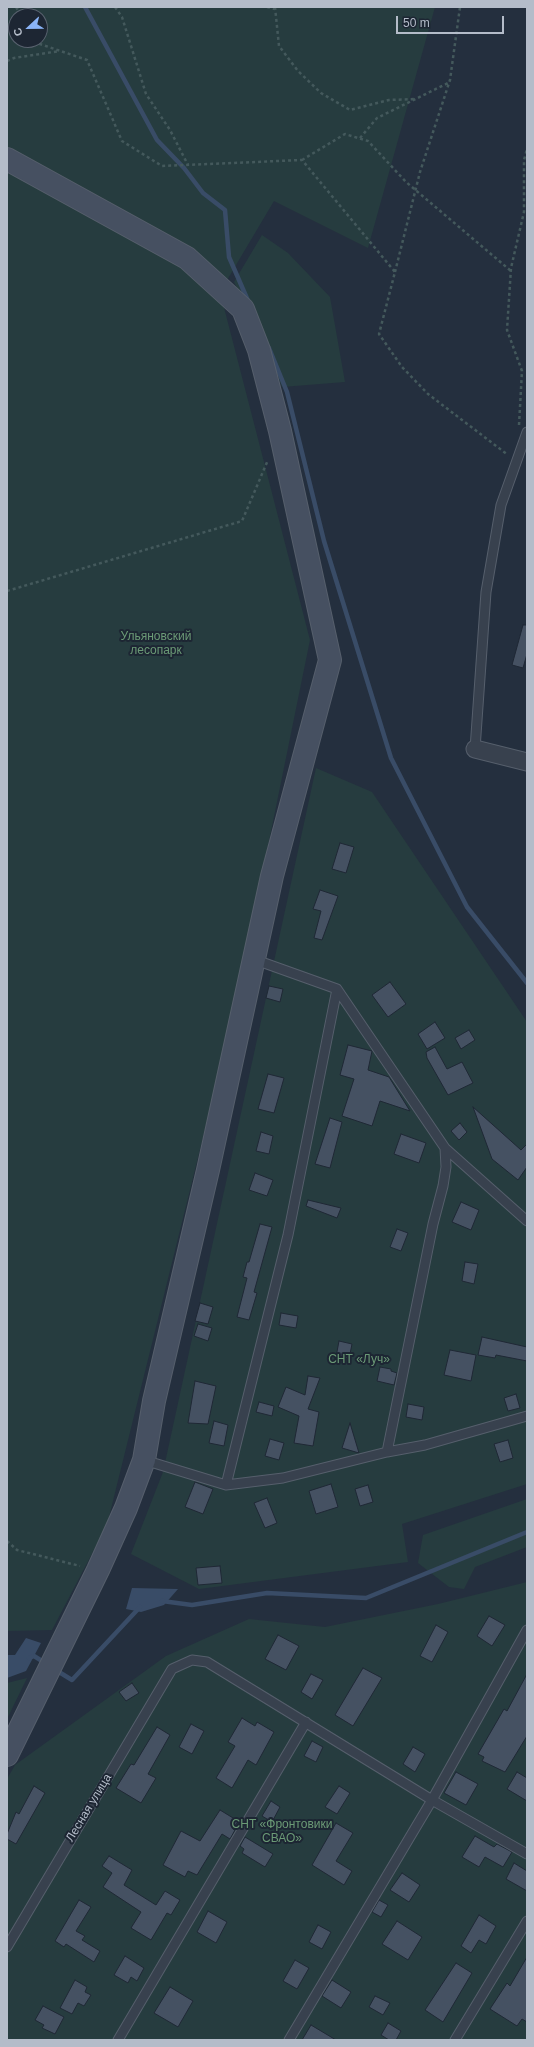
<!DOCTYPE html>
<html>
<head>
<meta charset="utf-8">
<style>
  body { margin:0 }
  #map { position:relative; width:534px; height:2047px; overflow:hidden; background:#242f3e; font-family:Helvetica,sans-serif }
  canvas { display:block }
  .frame { position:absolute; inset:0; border:8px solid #b4bcc9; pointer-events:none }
  .north { position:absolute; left:8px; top:8px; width:40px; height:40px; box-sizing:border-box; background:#1d2633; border:1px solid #59626f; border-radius:50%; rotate:248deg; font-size:11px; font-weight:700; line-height:16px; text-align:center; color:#b4bcc9 }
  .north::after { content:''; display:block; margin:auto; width:14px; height:18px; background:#8ab4f8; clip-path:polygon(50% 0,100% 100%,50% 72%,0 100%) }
  .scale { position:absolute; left:396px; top:16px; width:108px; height:18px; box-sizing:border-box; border:2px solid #b4bcc9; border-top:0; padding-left:5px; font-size:12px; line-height:14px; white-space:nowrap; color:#b4bcc9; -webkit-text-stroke:3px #1d2633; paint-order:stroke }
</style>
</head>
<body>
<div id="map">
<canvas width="534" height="2047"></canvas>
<div class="frame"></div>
<div class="north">С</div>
<div class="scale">50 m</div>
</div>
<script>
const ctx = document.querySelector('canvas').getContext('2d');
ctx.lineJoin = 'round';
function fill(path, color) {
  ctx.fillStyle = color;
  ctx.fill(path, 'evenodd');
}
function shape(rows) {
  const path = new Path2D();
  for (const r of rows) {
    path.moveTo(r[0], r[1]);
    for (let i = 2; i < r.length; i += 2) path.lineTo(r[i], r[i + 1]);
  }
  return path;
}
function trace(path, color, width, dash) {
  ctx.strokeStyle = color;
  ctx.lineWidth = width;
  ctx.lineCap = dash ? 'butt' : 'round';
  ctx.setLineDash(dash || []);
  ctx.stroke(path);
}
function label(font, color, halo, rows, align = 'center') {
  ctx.font = font + ' Helvetica,sans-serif';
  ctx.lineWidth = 4;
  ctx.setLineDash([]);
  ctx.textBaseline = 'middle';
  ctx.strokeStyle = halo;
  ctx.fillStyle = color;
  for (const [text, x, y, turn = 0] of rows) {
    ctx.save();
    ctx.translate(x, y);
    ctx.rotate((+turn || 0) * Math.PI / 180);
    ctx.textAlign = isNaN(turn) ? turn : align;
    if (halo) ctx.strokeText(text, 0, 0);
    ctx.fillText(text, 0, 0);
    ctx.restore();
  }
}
fill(shape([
  [7,7,435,7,368,248,274,201,220,292,310,640,235,1008,107,1525,52,1630,7,1631],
  [16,16,40,16,40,40,16,40],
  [262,235,288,253,330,297,345,382,282,387,263,340,234,282],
  [316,768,372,792,527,1022,527,1484,402,1524,408,1562,199,1589,131,1554,163,1472],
  [527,1499,527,1547,475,1567,464,1589,449,1587,418,1563,423,1535],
  [527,1582,527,2040,7,2040,7,1779,15,1765,166,1656,249,1619,325,1627,438,1604],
  [27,1678,7,1719,7,1683]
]), '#263c3f');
fill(shape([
  [132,1588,178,1589,164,1605,141,1612,126,1609],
  [26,1638,41,1643,26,1671,7,1678,7,1655,15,1655]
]), '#394c67');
trace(shape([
  [85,7,157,140,184,168,203,193,225,210,229,257,249,303],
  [269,348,287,392,324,541,391,758,467,907,527,983],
  [162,1601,192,1605,267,1593,366,1598,527,1532],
  [29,1658,34,1656,42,1661],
  [59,1672,72,1680,140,1607]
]), '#394c67', 4.5);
const building = shape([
  [523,625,527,625,527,654,523,668,512,665,523,625],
  [340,843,354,847,346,873,332,869,340,843],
  [320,890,338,896,322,940,314,938,321,911,313,909,320,890],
  [390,982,406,1004,388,1017,372,995,390,982],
  [269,986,283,989,280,1002,266,998,269,986],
  [435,1022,445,1038,427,1049,418,1034,435,1022],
  [469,1030,475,1040,461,1049,455,1038,469,1030],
  [348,1045,372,1051,368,1070,389,1077,410,1111,380,1101,372,1126,342,1116,354,1079,340,1075,348,1045],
  [435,1047,447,1069,462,1062,473,1083,448,1095,427,1058,426,1052,435,1047],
  [268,1074,284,1078,274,1113,258,1109,268,1074],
  [473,1107,521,1150,527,1144,527,1167,518,1180,492,1159,473,1107],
  [330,1118,342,1122,330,1168,315,1164,330,1118],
  [460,1123,467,1132,459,1140,451,1131,460,1123],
  [261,1132,273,1136,269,1154,256,1151,261,1132],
  [401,1134,426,1143,419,1163,394,1154,401,1134],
  [255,1173,273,1180,267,1196,249,1190,255,1173],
  [308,1200,341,1208,337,1218,306,1206,308,1200],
  [461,1202,479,1210,471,1230,452,1222,461,1202],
  [260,1224,272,1227,254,1292,257,1293,249,1320,237,1317,247,1278,243,1277,247,1262,249,1262,260,1224],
  [397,1229,408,1233,401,1251,390,1247,397,1229],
  [465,1262,478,1264,474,1284,462,1281,465,1262],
  [200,1303,213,1307,208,1324,195,1321,200,1303],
  [281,1313,298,1316,296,1328,279,1325,281,1313],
  [198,1324,212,1328,208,1341,194,1336,198,1324],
  [482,1337,527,1347,527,1361,496,1355,495,1358,478,1355,482,1337],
  [339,1341,352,1344,349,1359,336,1357,339,1341],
  [450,1350,476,1355,471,1381,444,1375,450,1350],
  [380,1367,391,1369,391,1371,397,1373,394,1385,377,1381,380,1367],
  [308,1376,320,1378,308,1409,319,1412,313,1446,294,1443,299,1416,278,1407,286,1387,305,1395,308,1376],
  [195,1381,216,1386,208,1424,188,1423,195,1381],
  [516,1394,520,1408,508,1411,504,1398,516,1394],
  [259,1402,274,1406,272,1416,256,1412,259,1402],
  [408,1404,424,1407,422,1420,406,1417,408,1404],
  [214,1421,228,1425,224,1446,209,1443,214,1421],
  [350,1423,359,1453,342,1448,350,1423],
  [270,1439,284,1443,279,1460,265,1456,270,1439],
  [508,1440,513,1458,500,1462,494,1444,508,1440],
  [195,1482,213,1489,203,1514,185,1507,195,1482],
  [331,1484,338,1507,316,1514,309,1491,331,1484],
  [368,1485,373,1502,360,1506,355,1489,368,1485],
  [267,1498,277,1523,265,1528,254,1503,267,1498],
  [220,1566,222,1583,198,1585,196,1568,220,1566],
  [489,1616,505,1625,492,1646,477,1636,489,1616],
  [436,1625,448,1632,432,1662,420,1656,436,1625],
  [278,1635,299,1646,286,1670,265,1659,278,1635],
  [363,1668,382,1678,353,1726,335,1715,363,1668],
  [311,1674,323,1680,312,1699,301,1692,311,1674],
  [527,1674,527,1736,505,1772,482,1761,484,1757,478,1754,504,1709,507,1711,527,1674],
  [132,1683,139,1693,126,1701,119,1692,132,1683],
  [242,1718,255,1726,257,1722,274,1732,256,1765,248,1760,232,1788,216,1778,235,1746,228,1742,242,1718],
  [191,1724,204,1731,192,1754,179,1747,191,1724],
  [157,1727,170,1735,148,1774,156,1778,141,1803,116,1788,131,1764,134,1765,157,1727],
  [312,1741,323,1747,316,1762,304,1756,312,1741],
  [413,1747,425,1754,415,1772,403,1764,413,1747],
  [456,1772,478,1784,466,1805,444,1793,456,1772],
  [517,1772,527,1778,527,1801,507,1789,517,1772],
  [34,1786,45,1793,16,1844,7,1839,7,1834,16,1812,19,1814,34,1786],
  [339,1786,350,1793,337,1814,325,1807,339,1786],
  [271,1801,280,1807,272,1822,262,1816,271,1801],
  [220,1810,238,1821,233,1829,235,1830,230,1839,222,1834,197,1875,188,1871,185,1877,163,1865,181,1831,200,1841,220,1810],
  [336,1823,353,1833,336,1861,352,1871,344,1885,312,1865,336,1823],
  [475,1836,494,1847,497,1844,512,1852,503,1867,485,1857,479,1867,462,1857,475,1836],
  [245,1837,273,1854,265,1867,242,1853,244,1849,240,1846,245,1837],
  [109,1856,132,1870,124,1885,156,1905,165,1891,180,1900,171,1915,167,1913,151,1940,131,1928,141,1912,103,1887,112,1873,102,1866,109,1856],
  [514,1863,527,1871,527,1891,506,1879,514,1863],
  [402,1873,420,1885,409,1902,390,1890,402,1873],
  [79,1900,91,1907,76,1931,85,1936,82,1940,100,1951,94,1962,66,1944,64,1947,55,1941,79,1900],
  [379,1900,388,1905,381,1917,372,1912,379,1900],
  [208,1911,227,1922,216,1943,197,1932,208,1911],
  [479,1915,496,1926,486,1944,479,1940,471,1953,461,1946,479,1915],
  [397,1921,422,1937,408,1960,382,1944,397,1921],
  [318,1925,331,1932,322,1949,309,1942,318,1925],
  [125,1956,144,1968,137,1981,131,1977,128,1983,114,1975,125,1956],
  [527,1957,527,2022,522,2019,517,2026,490,2009,507,1983,510,1986,527,1957],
  [295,1960,309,1968,297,1989,283,1981,295,1960],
  [456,1963,472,1973,443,2022,425,2010,456,1963],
  [75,1980,87,1987,85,1992,91,1995,84,2006,78,2003,72,2014,60,2008,75,1980],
  [332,1980,351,1992,341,2008,322,1996,332,1980],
  [170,1987,193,2001,178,2027,154,2013,170,1987],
  [375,1996,390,2003,383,2015,369,2007,375,1996],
  [43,2006,64,2017,55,2034,42,2028,44,2025,35,2020,43,2006],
  [388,2023,401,2031,396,2040,389,2040,381,2035,388,2023],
  [311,2025,336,2040,302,2040,311,2025]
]);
fill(building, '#455162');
trace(building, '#1f2835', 1);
const lane = shape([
  [475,749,486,592,501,505,527,432],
  [253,959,337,989,445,1148,527,1221],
  [387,1452,433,1224,443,1186,446,1167,445,1148],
  [144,1460,226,1485,283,1478,387,1452,425,1445,527,1416],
  [226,1485,288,1235,337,989],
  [7,1947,172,1669,192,1660,207,1662,432,1800,527,1854],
  [118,2040,306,1722],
  [289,2040,432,1800,527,1630],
  [455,2040,527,1921]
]);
const street = shape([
  [475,749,527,762]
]);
const secondary = shape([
  [7,159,187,258,243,309,259,350,280,431,330,660,272,876,208,1170,154,1401,144,1460,126,1508,98,1570,7,1755]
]);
trace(lane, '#565f6c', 11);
trace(street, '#565f6c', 19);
trace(secondary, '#565f6c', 24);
trace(shape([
  [16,7,22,16],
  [115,7,122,17,146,94,170,130,188,165],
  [267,7,275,9],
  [275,7,279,46,298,71,321,93,350,110,389,100,415,99],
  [35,40,37,43,87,60,122,141,162,166,302,160,395,272,379,334,402,367,428,394,508,455],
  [7,61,14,58,60,51],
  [360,138,377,118,448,83],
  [302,160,345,134,368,141,406,182,511,271],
  [395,272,420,172,450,80,460,7],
  [519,425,522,371,507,330,511,268,524,212,524,160,527,149],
  [7,591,242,521,268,460],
  [7,1541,17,1550,80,1566]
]), '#44595c', 2.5, [3, 3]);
trace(lane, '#38414e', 9);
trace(street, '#38414e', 17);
trace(secondary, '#465061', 22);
label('12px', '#6b9a76', '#1d2633', [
  ["Ульяновский",156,637],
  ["лесопарк",156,651],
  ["СНТ «Луч»",359,1360],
  ["СНТ «Фронтовики",282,1825],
  ["СВАО»",282,1839]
]);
label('12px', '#b4bcc9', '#1d2633', [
  ["Лесная улица",89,1808,-59]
]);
</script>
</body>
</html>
